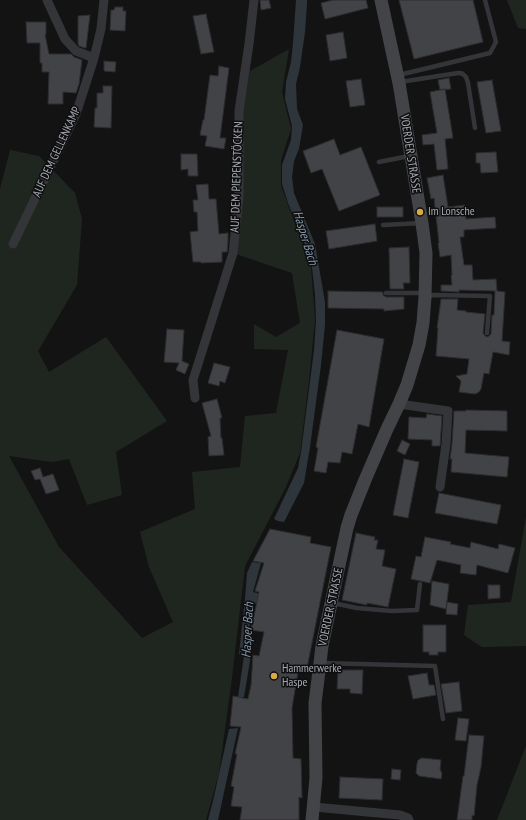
<!DOCTYPE html>
<html>
<head>
<meta charset="utf-8">
<style>
  body { margin:0 }
  canvas { display:block; background:#131314 }
</style>
</head>
<body>
<canvas width="526" height="820"></canvas>
<script>
const ctx = document.querySelector('canvas').getContext('2d');
ctx.lineJoin = 'round';
function fill(path, color) {
  ctx.fillStyle = color;
  ctx.fill(path, 'evenodd');
}
function shape(rows) {
  const path = new Path2D();
  for (const r of rows) {
    path.moveTo(r[0], r[1]);
    for (let i = 2; i < r.length; i += 2) path.lineTo(r[i], r[i + 1]);
  }
  return path;
}
function trace(path, color, width, dash) {
  ctx.strokeStyle = color;
  ctx.lineWidth = width;
  ctx.lineCap = dash ? 'butt' : 'round';
  ctx.setLineDash(dash || []);
  ctx.stroke(path);
}
function label(font, color, halo, rows, align = 'center') {
  ctx.font = font + ' "PT Sans Narrow",sans-serif';
  ctx.lineWidth = 3;
  ctx.setLineDash([]);
  ctx.textBaseline = 'middle';
  ctx.strokeStyle = halo;
  ctx.fillStyle = color;
  for (const [text, x, y, turn = 0] of rows) {
    ctx.save();
    ctx.translate(x, y);
    ctx.rotate((+turn || 0) * Math.PI / 180);
    ctx.textAlign = isNaN(turn) ? turn : align;
    if (halo) ctx.strokeText(text, 0, 0);
    ctx.fillText(text, 0, 0);
    ctx.restore();
  }
}
fill(shape([
  [507,0,526,0,526,29,518,28],
  [289,49,282,92,291,129,281,160,281,186,311,267,315,320,309,380,300,453,285,489,245,566,232,678,219,773,206,820,0,820,0,189,10,150,39,156,75,193,82,219,77,285,38,351,49,372,106,337,167,421,116,452,122,495,87,505,69,459,52,462,9,456,59,547,142,638,173,622,149,567,140,532,195,509,192,472,240,467,245,416,276,413,288,350,254,349,254,324,276,337,300,323,292,273,236,254,243,110,250,71],
  [526,517,526,646,482,647,464,635,468,605,511,602],
  [526,746,526,820,497,820]
]), '#1f2620');
fill(shape([
  [296,0,307,0,307,4,305,32,300,67,296,84,297,109,303,125,299,149,294,161,292,177,294,193,315,244,325,302,325,325,321,365,310,447,304,483,284,522,278,521,274,519,298,468,301,452,314,350,316,321,315,295,312,267,308,252,288,203,282,184,282,165,291,140,292,126,285,99,286,82,291,62,293,43],
  [252,562,261,563,253,592,264,595,263,604,253,603,249,629,247,654,251,655,244,697,238,697,244,656,239,654,245,599,247,573],
  [238,728,218,820,208,820,213,801,229,729]
]), '#2e353b');
const building = shape([
  [260,0,269,0,271,8,261,10,260,0],
  [333,0,366,0,368,8,325,19,321,3,333,0],
  [399,0,473,0,483,42,414,59,399,0],
  [115,7,123,7,123,11,126,11,125,31,110,30,111,10,114,10,115,7],
  [206,14,214,52,201,54,193,16,206,14],
  [90,15,86,48,85,48,79,46,78,44,78,16,90,15],
  [26,22,46,22,46,34,45,35,49,54,71,54,74,57,82,60,79,84,76,93,63,92,63,104,48,104,49,72,42,72,42,63,40,63,40,43,27,43,26,22],
  [343,32,347,58,330,61,326,35,343,32],
  [104,61,116,62,115,72,104,71,104,61],
  [219,66,229,68,220,138,226,138,224,149,205,146,207,136,200,135,203,120,204,120,210,75,218,76,219,66],
  [449,78,451,89,440,90,438,80,449,78],
  [361,79,365,105,350,107,346,81,361,79],
  [492,80,501,131,486,133,477,82,492,80],
  [103,86,112,86,111,128,94,127,95,108,97,108,97,93,103,93,103,86],
  [445,89,453,138,445,139,448,169,437,170,434,144,423,145,422,135,437,133,430,92,445,89],
  [334,139,340,155,361,147,380,195,339,211,322,169,311,173,303,151,334,139],
  [496,152,498,172,481,173,480,163,476,163,476,153,496,152],
  [181,154,197,154,198,176,188,176,188,169,181,170,181,154],
  [443,175,448,207,465,205,466,219,495,217,496,228,464,230,464,237,460,237,464,265,472,265,473,280,496,279,497,291,505,292,502,341,510,342,509,355,493,352,489,374,484,373,481,389,479,392,475,394,459,392,461,381,456,376,467,374,469,359,436,356,438,328,437,328,441,299,458,299,457,310,466,311,466,312,485,314,483,333,485,336,487,337,489,336,491,334,492,315,494,315,495,291,459,290,459,292,441,291,441,285,452,285,451,276,452,275,451,255,440,257,438,243,439,243,434,198,431,199,427,178,443,175],
  [208,184,209,199,216,199,219,234,228,233,228,240,227,252,222,252,222,262,201,263,201,262,193,262,190,232,198,231,197,212,194,212,193,200,198,200,196,185,208,184],
  [377,207,403,207,403,217,377,217,377,207],
  [375,224,377,241,329,249,326,231,375,224],
  [409,247,410,283,403,283,404,289,390,289,389,248,409,247],
  [328,291,383,292,383,295,386,297,404,297,404,309,384,311,384,309,328,308,328,291],
  [167,329,184,330,182,361,189,364,185,374,176,370,179,363,164,362,167,329],
  [337,330,384,339,369,427,358,424,352,454,342,452,340,463,328,462,326,473,314,471,318,448,316,447,337,330],
  [214,363,230,367,225,383,220,381,219,386,208,383,214,363],
  [217,399,222,418,220,418,221,438,222,438,224,455,209,456,208,437,211,436,202,403,217,399],
  [466,410,507,411,507,431,466,430,465,453,509,457,507,477,451,472,452,459,450,459,452,444,454,411,466,411,466,410],
  [427,414,442,416,440,446,432,446,432,440,408,439,409,417,426,418,427,414],
  [402,440,410,444,405,455,397,451,402,440],
  [404,459,419,462,408,518,393,515,404,459],
  [40,468,43,477,53,474,59,490,46,494,40,479,35,480,31,471,40,468],
  [439,493,501,505,497,524,435,513,439,493],
  [270,529,311,537,310,543,331,547,307,668,299,666,292,708,293,758,301,759,302,798,299,797,299,820,240,820,242,807,231,806,234,787,231,786,237,754,235,754,241,727,230,726,233,696,248,699,251,685,253,655,259,656,264,632,251,630,259,592,255,591,264,563,253,561,270,529],
  [356,533,375,537,374,540,378,540,376,549,385,550,382,566,396,569,388,607,367,603,367,605,342,600,356,533],
  [425,537,451,542,450,544,470,548,471,542,498,549,499,544,515,548,508,573,477,565,476,575,460,573,461,565,437,560,430,583,411,579,416,556,421,557,425,537],
  [432,581,449,584,446,609,430,605,432,581],
  [488,585,500,585,500,598,488,599,488,585],
  [447,602,458,604,457,615,446,614,447,602],
  [423,625,446,625,446,652,438,652,438,655,429,655,429,652,423,652,423,625],
  [338,670,363,670,362,694,350,693,350,689,337,689,338,670],
  [427,673,429,685,434,685,436,695,413,699,408,676,427,673],
  [459,682,462,711,446,713,441,684,459,682],
  [458,718,469,719,466,741,455,740,458,718],
  [469,735,484,736,481,767,477,785,474,816,472,815,472,820,457,820,463,776,464,776,469,735],
  [422,758,441,760,440,769,442,774,441,779,419,776,416,773,417,764,418,760,422,758],
  [392,769,401,770,400,780,391,779,392,769],
  [340,777,383,779,382,800,339,798,340,777]
]);
fill(building, '#424346');
trace(building, '#2d2d30', 1);
trace(shape([
  [399,75,490,53,496,42,485,0],
  [400,82,458,73,460,73,463,74,466,77,468,83,475,128],
  [379,162,409,156],
  [383,225,421,223],
  [386,293,424,293],
  [427,297,433,295,490,296,487,333],
  [333,603,357,608,392,611,417,610,420,584],
  [321,663,435,666,443,719]
]), '#343538', 4.5);
trace(shape([
  [47,0,65,39,76,51,94,58],
  [13,244,76,114,94,58,101,29,104,0],
  [195,398,193,380,233,253,239,197,239,111,249,44,254,0],
  [399,404,448,411,446,444,440,487],
  [314,807,400,815,408,818,409,820]
]), '#343538', 9);
trace(shape([
  [312,820,316,778,315,703,320,663,322,646,347,528,351,515,365,480,387,429,399,404,407,385,419,345,423,323,425,297,426,253,422,223,399,83,381,0]
]), '#424448', 13);
for (const [x, y, r, color] of [
  [420,212,4,"#d9a945"],
  [274,676,4,"#d9a945"]
]) {
  const dot = new Path2D();
  dot.arc(x, y, r, 0, 2 * Math.PI);
  ctx.fillStyle = color;
  ctx.fill(dot);
  trace(dot, '#0e0e0f', 1.5);
}
label('12px', '#a6aab2', '#0e0e0f', [
  ["AUF DEM GELLENKAMP",57,152,-65],
  ["VOERDER STRASSE",410,154,81],
  ["AUF DEM PIEPENSTÖCKEN",237,177,-88],
  ["VOERDER STRASSE",331,607,-78]
]);
label('12px', '#a6aab2', '#0e0e0f', [
  ["Im Lonsche",428,212],
  ["Hammerwerke",282,669],
  ["Haspe",282,683]
], 'left');
label('italic 13px', '#8196a9', '#0e0e0f', [
  ["Hasper Bach",305,238,73],
  ["Hasper Bach",248,630,-87]
]);
</script>
</body>
</html>
